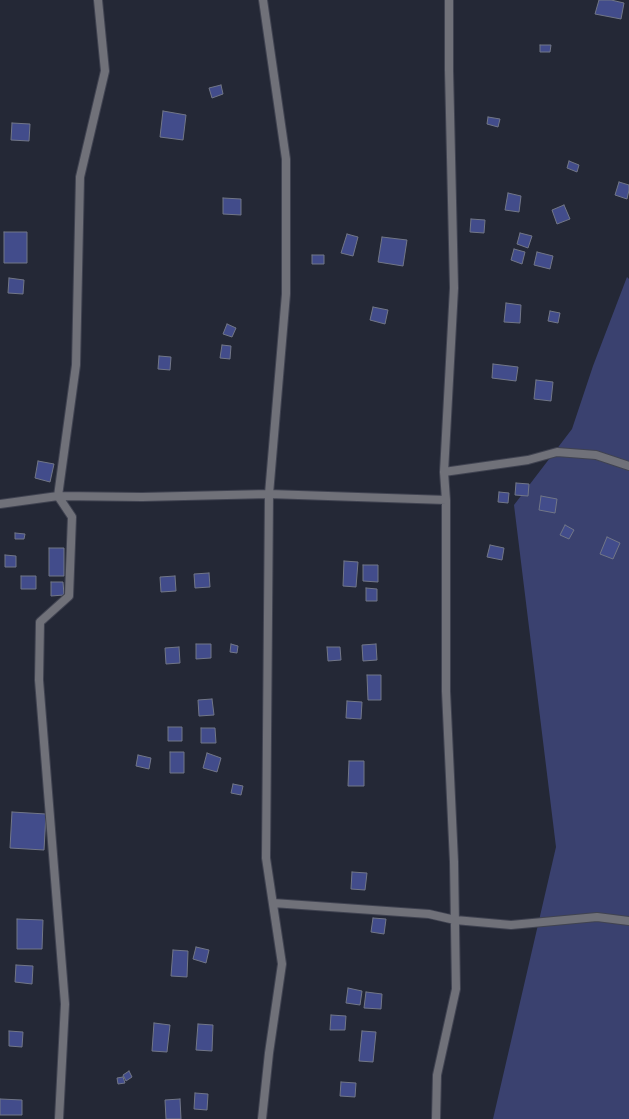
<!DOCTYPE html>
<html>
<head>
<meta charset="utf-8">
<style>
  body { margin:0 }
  canvas { display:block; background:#242836 }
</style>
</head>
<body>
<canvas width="629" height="1119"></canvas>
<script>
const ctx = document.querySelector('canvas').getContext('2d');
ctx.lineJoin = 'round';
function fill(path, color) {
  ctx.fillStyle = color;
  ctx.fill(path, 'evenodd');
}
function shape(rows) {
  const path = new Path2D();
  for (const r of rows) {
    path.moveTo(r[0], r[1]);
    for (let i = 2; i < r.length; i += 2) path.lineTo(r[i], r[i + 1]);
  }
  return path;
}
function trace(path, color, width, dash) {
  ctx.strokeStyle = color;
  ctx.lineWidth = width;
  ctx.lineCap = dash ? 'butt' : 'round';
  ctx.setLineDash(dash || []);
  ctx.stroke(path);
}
fill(shape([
  [627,277,629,279,629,1119,493,1119,556,847,514,505,572,429,593,366]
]), '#3a416f');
const building = shape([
  [599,0,611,0,624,3,621,19,595,14,599,0],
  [540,45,551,45,550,52,540,52,540,45],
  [221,85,223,94,212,98,209,88,221,85],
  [163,111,186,115,183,140,160,137,163,111],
  [488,117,500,119,498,127,487,124,488,117],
  [12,123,30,124,29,141,11,140,12,123],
  [569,161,579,165,577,172,567,168,569,161],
  [619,182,629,185,629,190,627,199,615,195,619,182],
  [508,193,521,196,519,212,505,210,508,193],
  [223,198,241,199,241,215,223,214,223,198],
  [564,205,570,219,557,224,552,210,564,205],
  [471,219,485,220,484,233,470,232,471,219],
  [4,232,27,232,27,263,4,263,4,232],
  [520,233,532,236,528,248,517,244,520,233],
  [347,234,358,237,353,256,341,253,347,234],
  [382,237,407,240,403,266,378,262,382,237],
  [514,249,525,252,522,264,511,260,514,249],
  [537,252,553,256,550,269,534,265,537,252],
  [312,255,324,255,324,264,312,264,312,255],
  [9,278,24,280,23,294,8,293,9,278],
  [506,303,521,305,520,323,504,322,506,303],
  [373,307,388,310,385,324,370,320,373,307],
  [550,311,560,313,558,323,548,321,550,311],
  [227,324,236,328,232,337,223,334,227,324],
  [222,345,231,346,230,359,220,358,222,345],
  [159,356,171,357,170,370,158,369,159,356],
  [493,364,518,367,516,381,492,378,493,364],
  [536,380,553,382,551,401,534,399,536,380],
  [38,461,54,464,50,482,35,478,38,461],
  [516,483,529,484,528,496,515,495,516,483],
  [499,492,509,493,508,503,498,502,499,492],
  [541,496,557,499,555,513,539,510,541,496],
  [565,525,574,530,569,539,560,535,565,525],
  [15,533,25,534,24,539,15,539,15,533],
  [607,537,620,543,613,559,600,554,607,537],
  [490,545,504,548,502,560,487,557,490,545],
  [49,548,64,548,64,576,49,576,49,548],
  [5,555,16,556,16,567,5,567,5,555],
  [344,561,358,562,356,587,343,586,344,561],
  [363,565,378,565,378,582,363,581,363,565],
  [209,573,210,587,195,588,194,574,209,573],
  [21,576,36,576,36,589,21,589,21,576],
  [175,576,176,591,161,592,160,577,175,576],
  [51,582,63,582,64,595,51,596,51,582],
  [366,588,377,589,377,601,366,601,366,588],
  [196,644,211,644,211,658,196,659,196,644],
  [231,644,238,646,237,653,230,652,231,644],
  [376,644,377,660,363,661,362,645,376,644],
  [179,647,180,663,166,664,165,648,179,647],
  [327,647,340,647,341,660,328,661,327,647],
  [367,675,381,675,381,700,368,700,367,675],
  [212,699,214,715,199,716,198,700,212,699],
  [347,701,362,702,361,719,346,718,347,701],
  [168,727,182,727,182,741,168,741,168,727],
  [201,728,215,728,216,743,201,743,201,728],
  [170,752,184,752,184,773,170,773,170,752],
  [207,753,221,758,217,772,203,768,207,753],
  [138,755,151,758,149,769,136,766,138,755],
  [349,761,364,761,364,786,348,786,349,761],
  [233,784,243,786,241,795,231,793,233,784],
  [12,812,46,814,44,850,10,848,12,812],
  [352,872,367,873,365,890,351,889,352,872],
  [373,918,386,919,384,934,371,932,373,918],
  [17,919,43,920,42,949,17,949,17,919],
  [196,947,209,950,206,963,193,959,196,947],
  [173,950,188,951,187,977,171,976,173,950],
  [16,965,33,966,32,984,15,982,16,965],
  [348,988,362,991,360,1005,346,1003,348,988],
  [366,992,382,994,381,1009,364,1008,366,992],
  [331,1015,346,1016,345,1030,330,1030,331,1015],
  [154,1023,170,1025,167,1052,152,1051,154,1023],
  [198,1024,213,1025,212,1051,196,1050,198,1024],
  [9,1031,23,1032,22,1047,9,1046,9,1031],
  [362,1031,376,1032,373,1062,359,1061,362,1031],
  [129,1071,132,1077,126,1081,123,1075,129,1071],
  [123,1077,125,1083,118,1084,117,1078,123,1077],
  [341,1082,356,1083,355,1097,340,1096,341,1082],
  [195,1093,208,1094,207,1110,194,1109,195,1093],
  [0,1099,22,1100,22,1115,0,1115,0,1099],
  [180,1099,181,1119,166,1119,165,1100,180,1099]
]);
fill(building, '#424c8b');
trace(building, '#717687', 1);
const minor = shape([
  [444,472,528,460,557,452,596,455,629,466],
  [0,504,58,496,142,497,269,494,446,500],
  [273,903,429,914,455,920,511,925,597,917,629,921],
  [59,1119,65,1004,39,680,40,622,69,596,72,517,58,496,76,365,80,177,105,71,98,0],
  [262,1119,269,1053,282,964,266,858,269,494,286,294,286,159,263,0],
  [436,1119,437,1075,456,989,454,862,446,691,446,500,444,472,454,288,449,70,449,0]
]);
trace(minor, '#404351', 10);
trace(minor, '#707179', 8);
</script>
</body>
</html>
